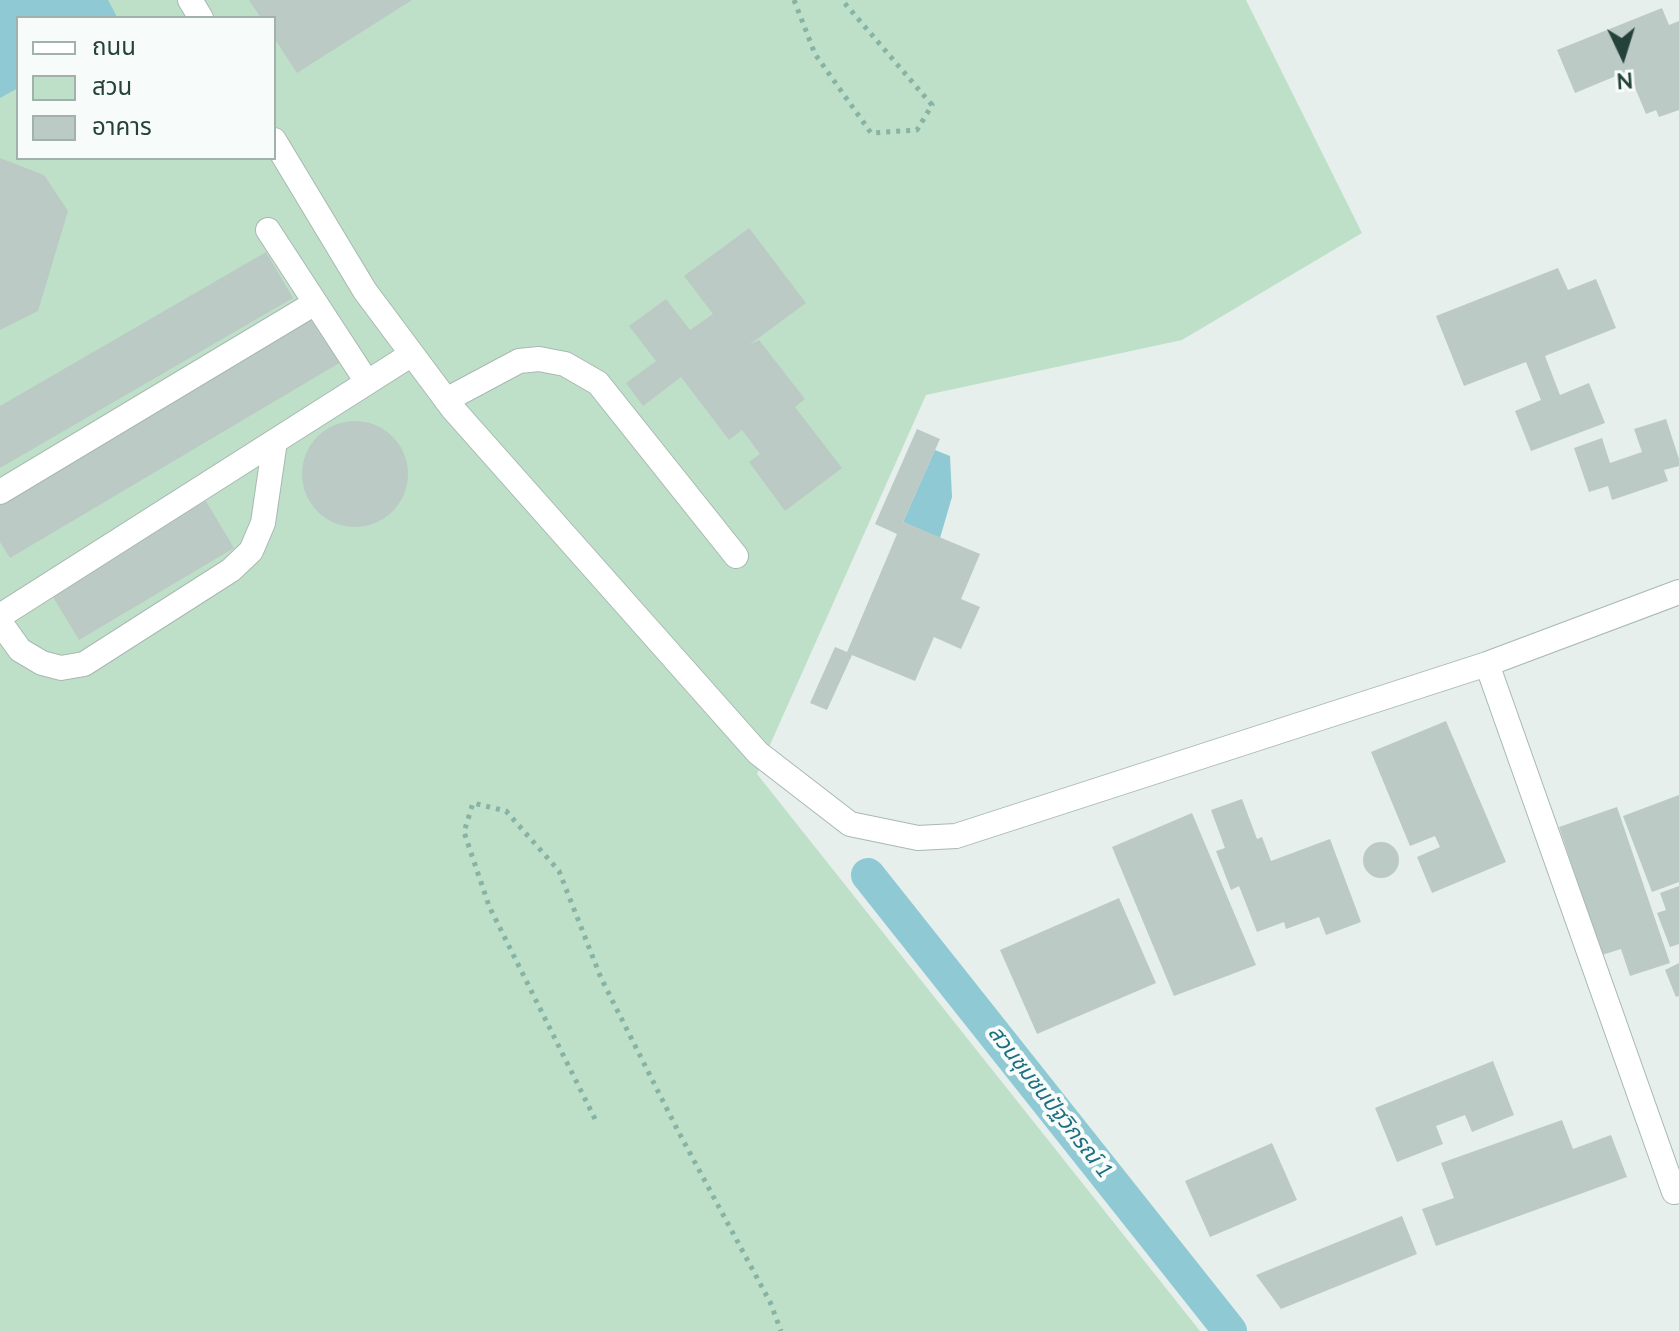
<!DOCTYPE html>
<html>
<head>
<meta charset="utf-8">
<style>
  body { margin:0 }
  #map { position:relative; width:1679px; height:1331px; overflow:hidden; background:#e6efeb; font-family:"Nunito Sans","Noto Sans Thai",sans-serif }
  canvas { display:block }
  .legend { position:absolute; left:16px; top:16px; width:260px; height:144px; box-sizing:border-box; background:#f7fbf9; border:2px solid #a3b1ad; margin:0; padding:10px 14px; list-style:none; font-size:24px; color:#24423a }
  .legend li { display:flex; align-items:center; gap:16px; height:40px }
  .legend b { width:40px; border:2px solid #a3b1ad }
  .north { position:absolute; left:1583px; top:16px; width:80px; height:80px; -webkit-text-stroke:6px #f7fbf9; paint-order:stroke; rotate:176deg; font-size:22px; font-weight:700; line-height:32px; text-align:center; color:#24423a }
  .north::after { content:''; display:block; margin:auto; width:28px; height:36px; background:#24423a; clip-path:polygon(50% 0,100% 100%,50% 72%,0 100%) }
</style>
</head>
<body>
<div id="map">
<canvas width="1679" height="1331"></canvas>
<ul class="legend">
<li><b style="height:10px;background:#fff"></b>ถนน</li>
<li><b style="height:22px;background:#bfe0c8"></b>สวน</li>
<li><b style="height:22px;background:#bbcac4"></b>อาคาร</li>
</ul>
<div class="north">N</div>
</div>
<script>
const ctx = document.querySelector('canvas').getContext('2d');
ctx.lineJoin = 'round';
function fill(path, color) {
  ctx.fillStyle = color;
  ctx.fill(path, 'evenodd');
}
function shape(rows) {
  const path = new Path2D();
  for (const r of rows) {
    if (r.length === 3) {
      path.moveTo(r[0] + r[2], r[1]);
      path.arc(r[0], r[1], r[2], 0, 2 * Math.PI);
      continue;
    }
    path.moveTo(r[0], r[1]);
    for (let i = 2; i < r.length; i += 2) path.lineTo(r[i], r[i + 1]);
  }
  return path;
}
function trace(path, color, width, dash) {
  ctx.strokeStyle = color;
  ctx.lineWidth = width;
  ctx.lineCap = dash ? 'butt' : 'round';
  ctx.setLineDash(dash || []);
  ctx.stroke(path);
}
function label(font, color, halo, rows, align = 'center') {
  ctx.font = font + ' "Nunito Sans","Noto Sans Thai",sans-serif';
  ctx.lineWidth = 8;
  ctx.setLineDash([]);
  ctx.textBaseline = 'middle';
  ctx.strokeStyle = halo;
  ctx.fillStyle = color;
  for (const [text, x, y, turn = 0] of rows) {
    ctx.save();
    ctx.translate(x, y);
    ctx.rotate((+turn || 0) * Math.PI / 180);
    ctx.textAlign = isNaN(turn) ? turn : align;
    if (halo) ctx.strokeText(text, 0, 0);
    ctx.fillText(text, 0, 0);
    ctx.restore();
  }
}
fill(shape([
  [0,0,1246,0,1362,233,1182,340,926,395,757,774,1200,1331,0,1331],
  [18,18,274,18,274,158,18,158]
]), '#bfe0c8');
fill(shape([
  [0,0,108,0,117,17,18,18,18,88,0,98],
  [935,450,950,456,952,497,940,538,903,522]
]), '#8ec9d4');
trace(shape([
  [868,875,1230,1331]
]), '#8ec9d4', 34);
fill(shape([
  [249,0,412,0,297,73,274,38,274,18,261,18],
  [1662,8,1669,25,1679,21,1679,110,1659,117,1656,110,1646,114,1628,71,1575,93,1557,50],
  [0,158,44,175,68,211,38,311,0,330],
  [749,228,806,303,749,345,759,340,805,399,795,407,842,468,785,511,749,462,760,454,742,430,729,440,681,377,643,406,626,383,656,361,629,326,666,299,690,330,713,314,684,276],
  [266,252,293,298,0,468,0,406],
  [1558,268,1568,290,1596,279,1616,328,1545,356,1560,395,1589,383,1605,423,1531,451,1515,411,1541,400,1526,362,1464,386,1436,316],
  [314,317,341,362,10,558,0,542,0,503],
  [1666,419,1679,459,1679,466,1664,470,1668,481,1612,500,1608,486,1589,492,1574,448,1602,438,1610,463,1642,452,1634,429],
  [355,474,53],
  [917,429,940,439,903,522,980,554,961,599,980,607,961,649,934,637,915,681,852,655,827,710,810,703,835,647,847,652,897,534,875,524],
  [206,501,234,548,79,640,50,592],
  [1446,721,1506,862,1432,893,1417,857,1440,847,1435,836,1410,846,1371,752],
  [1679,795,1679,882,1652,892,1623,816],
  [1242,799,1257,839,1262,837,1271,861,1330,839,1361,922,1326,935,1319,917,1286,929,1284,922,1257,932,1239,886,1231,890,1216,851,1225,848,1211,810],
  [1617,807,1670,963,1630,976,1621,949,1602,955,1559,827],
  [1192,813,1256,965,1174,996,1112,847],
  [1381,860,18],
  [1679,886,1679,944,1670,947,1657,913,1666,910,1660,893],
  [1119,898,1156,983,1037,1034,1000,950],
  [1679,963,1679,996,1676,997,1665,970],
  [1493,1061,1514,1115,1472,1132,1465,1115,1436,1126,1443,1144,1397,1162,1375,1108],
  [1562,1120,1573,1149,1611,1135,1627,1177,1436,1246,1422,1209,1454,1198,1441,1163],
  [1272,1143,1297,1200,1210,1237,1185,1181],
  [1402,1216,1417,1254,1281,1309,1256,1275]
]), '#bbcac4');
const minor = shape([
  [190,0,201,18],
  [274,140,365,291,453,409,758,753,850,824,918,838,956,836,1487,664,1679,592],
  [268,230,367,382],
  [446,400,519,361,539,359,565,364,598,383,736,556],
  [0,492,315,303],
  [0,616,412,354],
  [0,622,20,650,42,663,61,668,84,664,231,570,251,551,263,523,275,441],
  [1487,664,1674,1192,1679,1191]
]);
trace(minor, '#a8b8b2', 26);
trace(shape([
  [794,0,815,54,871,133,917,130,932,105,842,0],
  [595,1119,489,906,464,832,473,803,506,811,559,871,601,978,677,1129,770,1302,781,1331]
]), '#86b3a5', 5, [4, 6]);
trace(minor, '#fff', 24);
label('italic 22px', '#1c6f80', '#f7fbf9', [
  ["สวนชุมชนปัฐวิกรณ์ 1",1049,1103,52]
]);
</script>
</body>
</html>
